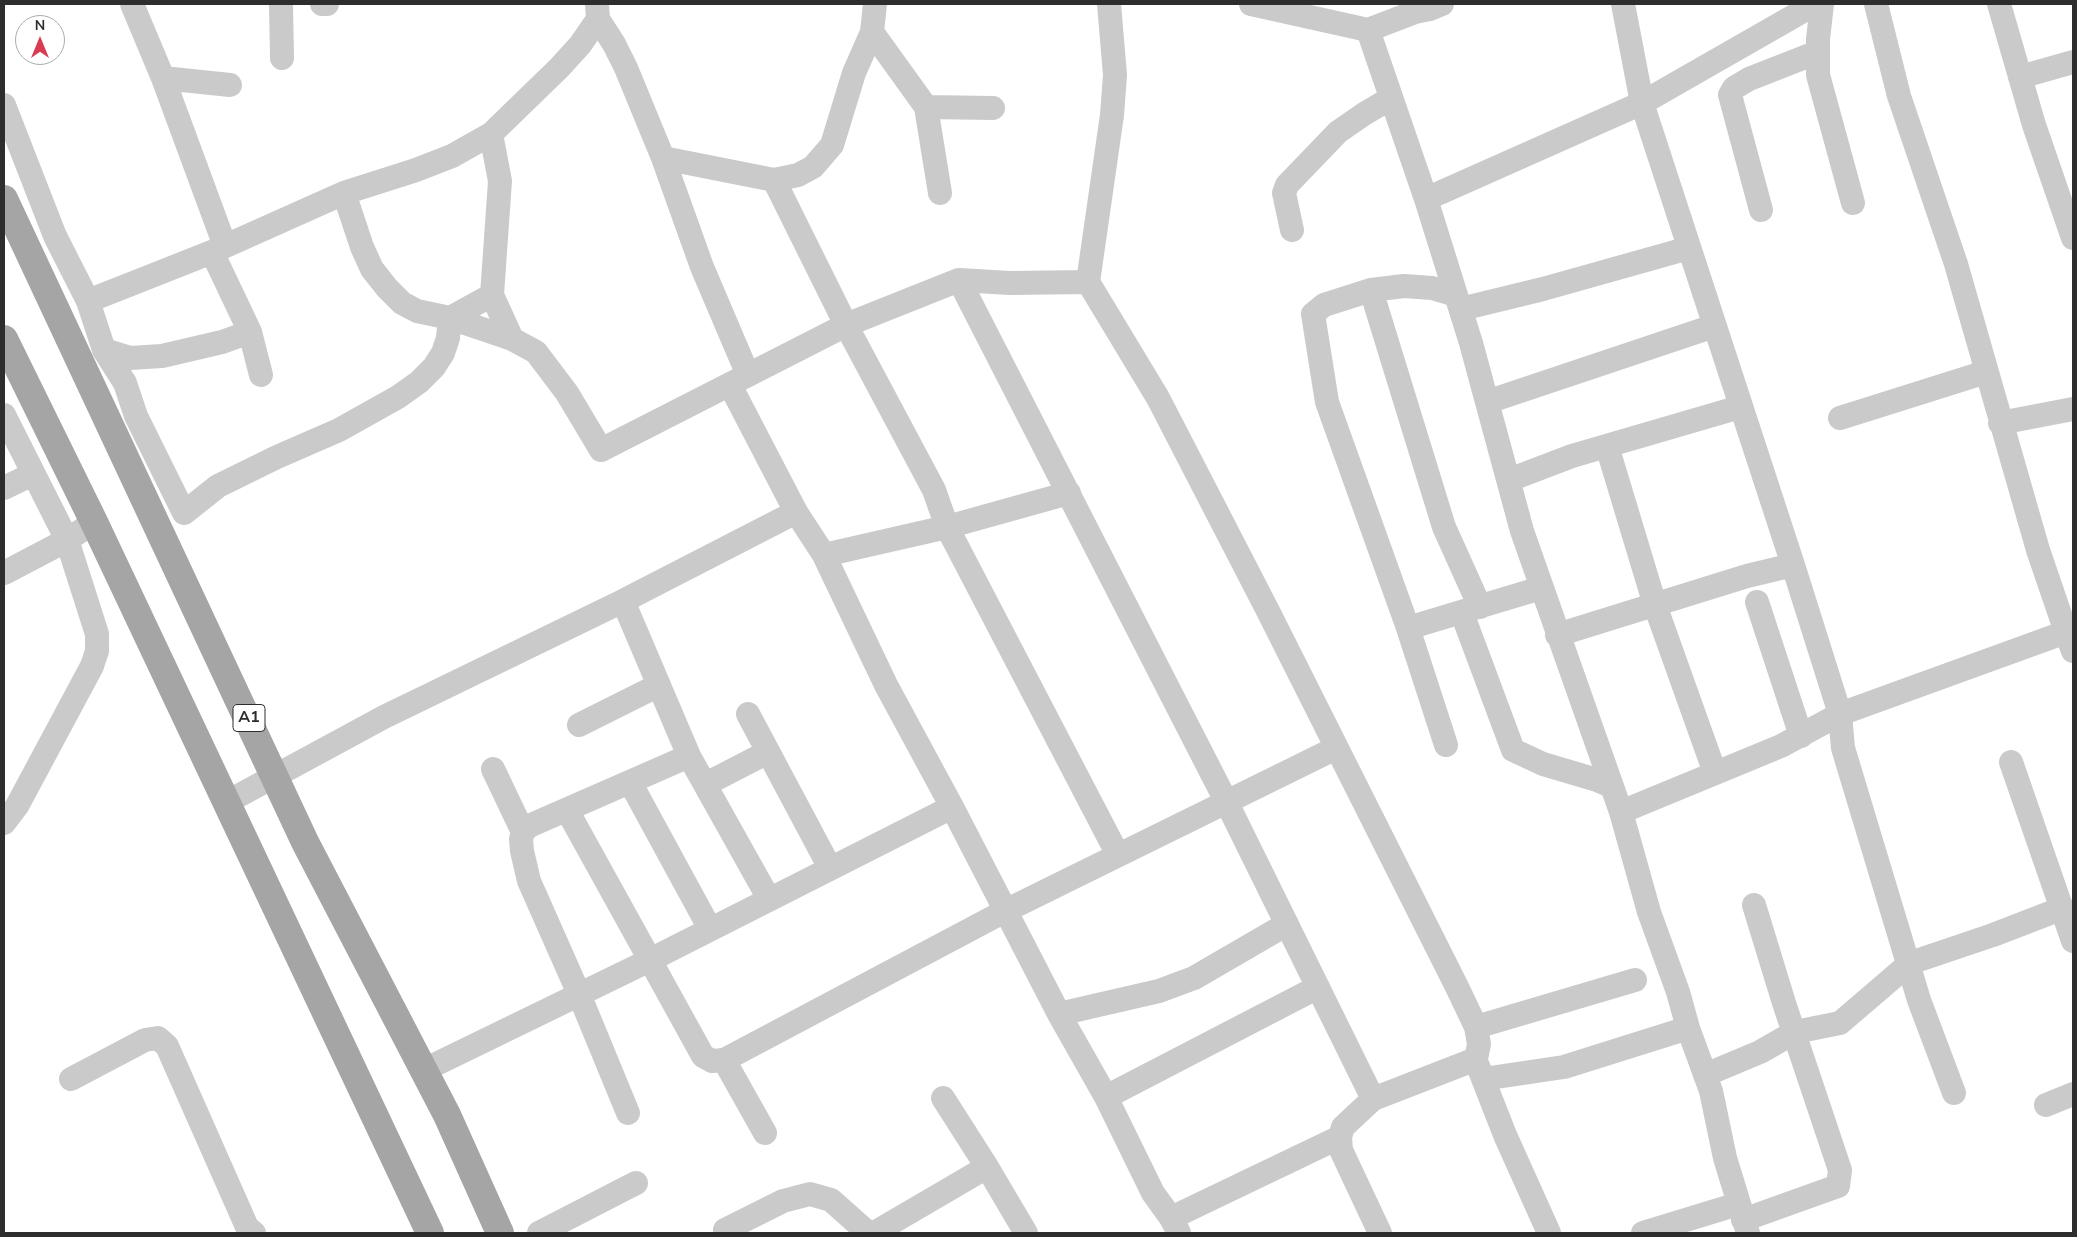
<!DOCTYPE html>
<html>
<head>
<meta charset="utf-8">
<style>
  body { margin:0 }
  #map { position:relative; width:2077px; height:1237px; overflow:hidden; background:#fff; font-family:"Nunito Sans",sans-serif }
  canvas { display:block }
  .frame { position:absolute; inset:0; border:5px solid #2d2d2d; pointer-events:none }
  .north { position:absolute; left:15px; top:15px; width:50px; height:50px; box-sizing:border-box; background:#fff; border:1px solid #ababab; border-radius:50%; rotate:0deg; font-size:14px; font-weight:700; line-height:20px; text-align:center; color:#2d2d2d }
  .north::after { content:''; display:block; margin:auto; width:18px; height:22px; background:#d83b52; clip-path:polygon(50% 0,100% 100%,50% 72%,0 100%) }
</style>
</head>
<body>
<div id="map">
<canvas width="2077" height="1237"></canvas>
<div class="frame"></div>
<div class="north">N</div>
</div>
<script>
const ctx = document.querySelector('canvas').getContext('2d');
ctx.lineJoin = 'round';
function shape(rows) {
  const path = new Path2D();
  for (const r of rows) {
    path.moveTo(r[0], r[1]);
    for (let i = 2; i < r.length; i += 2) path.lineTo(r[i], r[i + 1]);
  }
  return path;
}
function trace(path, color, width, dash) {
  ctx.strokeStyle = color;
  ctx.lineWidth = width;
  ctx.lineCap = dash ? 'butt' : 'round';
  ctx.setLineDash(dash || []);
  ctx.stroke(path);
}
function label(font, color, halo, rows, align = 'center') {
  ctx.font = font + ' "Nunito Sans",sans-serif';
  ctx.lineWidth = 5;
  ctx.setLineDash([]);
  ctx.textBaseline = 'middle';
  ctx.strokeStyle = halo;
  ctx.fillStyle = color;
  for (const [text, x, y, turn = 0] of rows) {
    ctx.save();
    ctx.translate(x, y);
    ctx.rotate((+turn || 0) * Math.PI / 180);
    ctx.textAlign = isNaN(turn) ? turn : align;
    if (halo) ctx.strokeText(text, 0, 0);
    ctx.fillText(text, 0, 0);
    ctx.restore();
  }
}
trace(shape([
  [132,4,163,78,225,246],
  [281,4,282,58],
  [322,4,327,4],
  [597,4,598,19,614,44,626,68,663,158,774,180,846,325,934,490,947,527,1118,855],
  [1251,4,1368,30,1426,199,1642,103,1815,4],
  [1623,4,1642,103,1793,565,1840,714,1843,748,1919,1000,1954,1093],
  [1822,4,1818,39,1818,75,1853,203],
  [1876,4,1899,96,1956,264,2038,550,2066,632,2073,630],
  [1999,4,2034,125,2073,238],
  [1368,30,1415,12,1430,9,1442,4],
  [872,32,926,107,940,193],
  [2020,77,2073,62],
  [163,78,230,85],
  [4,105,55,236,88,301,104,350,125,383,136,416,184,513,218,486,277,457,339,430,398,397,419,382,434,367,443,353,448,338,450,318,492,295],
  [926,107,993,108],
  [491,134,500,181,492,295,512,339],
  [663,158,702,267,748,375],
  [774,180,798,175,813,167,832,145,854,73,872,32,875,4],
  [344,193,362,247,372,269,387,288,402,303,417,311,450,318,512,339,536,352,567,393,601,450,846,325,959,280,1227,803,1373,1099],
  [1426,199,1471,343,1522,531,1621,812,1649,912,1678,992,1688,1028,1711,1091,1725,1158,1748,1233],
  [1761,210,1730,95,1734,88,1749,79,1818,52],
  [1292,230,1284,193,1287,185,1338,132,1364,114,1391,98],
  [212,252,250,332,261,375],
  [959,280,1010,283,1088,282,1158,398,1268,611,1457,987,1476,1027,1479,1044,1476,1059,1373,1099,1343,1127,1340,1137,1341,1150,1380,1233],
  [1088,282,1112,115,1115,75,1109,4],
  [1371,290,1444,527,1480,607],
  [88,301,212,252,344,193,416,170,452,156,491,134,559,68,580,45,598,19],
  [1461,309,1543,289,1689,248],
  [104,350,130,358,162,356,222,342,250,332],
  [730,385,796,512,824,555,886,685,952,807,1059,1014,1106,1097,1153,1193,1171,1218,1179,1233],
  [1487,402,1714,326],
  [4,415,67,540,97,634,97,651,92,666,17,806,4,823],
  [1840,418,1986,372],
  [2000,423,2073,409],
  [1607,446,1655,605,1715,773],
  [1509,480,1572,456,1740,407],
  [4,488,33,474],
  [824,555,947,527,1069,493],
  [4,573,67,540,94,522],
  [623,601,689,756,769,899],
  [1757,602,1801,736],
  [1462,613,1513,750,1543,764,1597,780,1611,786],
  [1408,628,1541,588],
  [1557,635,1747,576,1793,565],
  [748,714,830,868],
  [579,725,659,685],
  [1446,745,1408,628,1327,402,1313,314,1324,305,1371,290,1404,286,1432,288,1456,295],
  [2011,762,2073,941],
  [493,769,523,832],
  [630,782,710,929],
  [706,784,768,752],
  [227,802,384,717,623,601,796,512],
  [952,807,650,960,703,1056,712,1061,724,1060,1005,911,1336,748],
  [1621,812,1781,746,1840,714,2066,632,2073,651],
  [1059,1014,1159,991,1194,978,1287,924],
  [1476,1027,1635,980],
  [724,1060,765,1133],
  [1478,1066,1505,1135,1549,1233],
  [424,1070,650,960,567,810],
  [1705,1075,1760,1052,1795,1032,1840,1023,1910,963,1993,935,2063,908],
  [71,1079,145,1040,158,1038,167,1046,247,1227,254,1233],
  [1483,1079,1564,1067,1688,1028],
  [1106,1097,1318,987],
  [943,1098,987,1167],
  [2046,1105,2073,1094],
  [628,1113,579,994,529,881,522,851,521,839,523,832,529,826,689,756],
  [1171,1218,1340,1137],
  [1743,1220,1838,1186,1840,1170,1784,1003,1754,905],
  [725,1230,783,1201,810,1194,831,1200,868,1233],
  [539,1233,636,1183],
  [874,1233,987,1167,1026,1233],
  [1643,1233,1738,1204]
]), '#cacaca', 24);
trace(shape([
  [4,199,305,842,447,1115,500,1233],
  [4,339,94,522,430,1233]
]), '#a5a5a5', 28);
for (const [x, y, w] of [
  [249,718,32]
]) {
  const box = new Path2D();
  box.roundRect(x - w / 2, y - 13.5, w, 27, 4);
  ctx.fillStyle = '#fff';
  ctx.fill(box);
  trace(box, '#2d2d2d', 1);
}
label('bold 16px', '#2d2d2d', null, [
  ["A1",249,718]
]);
</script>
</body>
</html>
